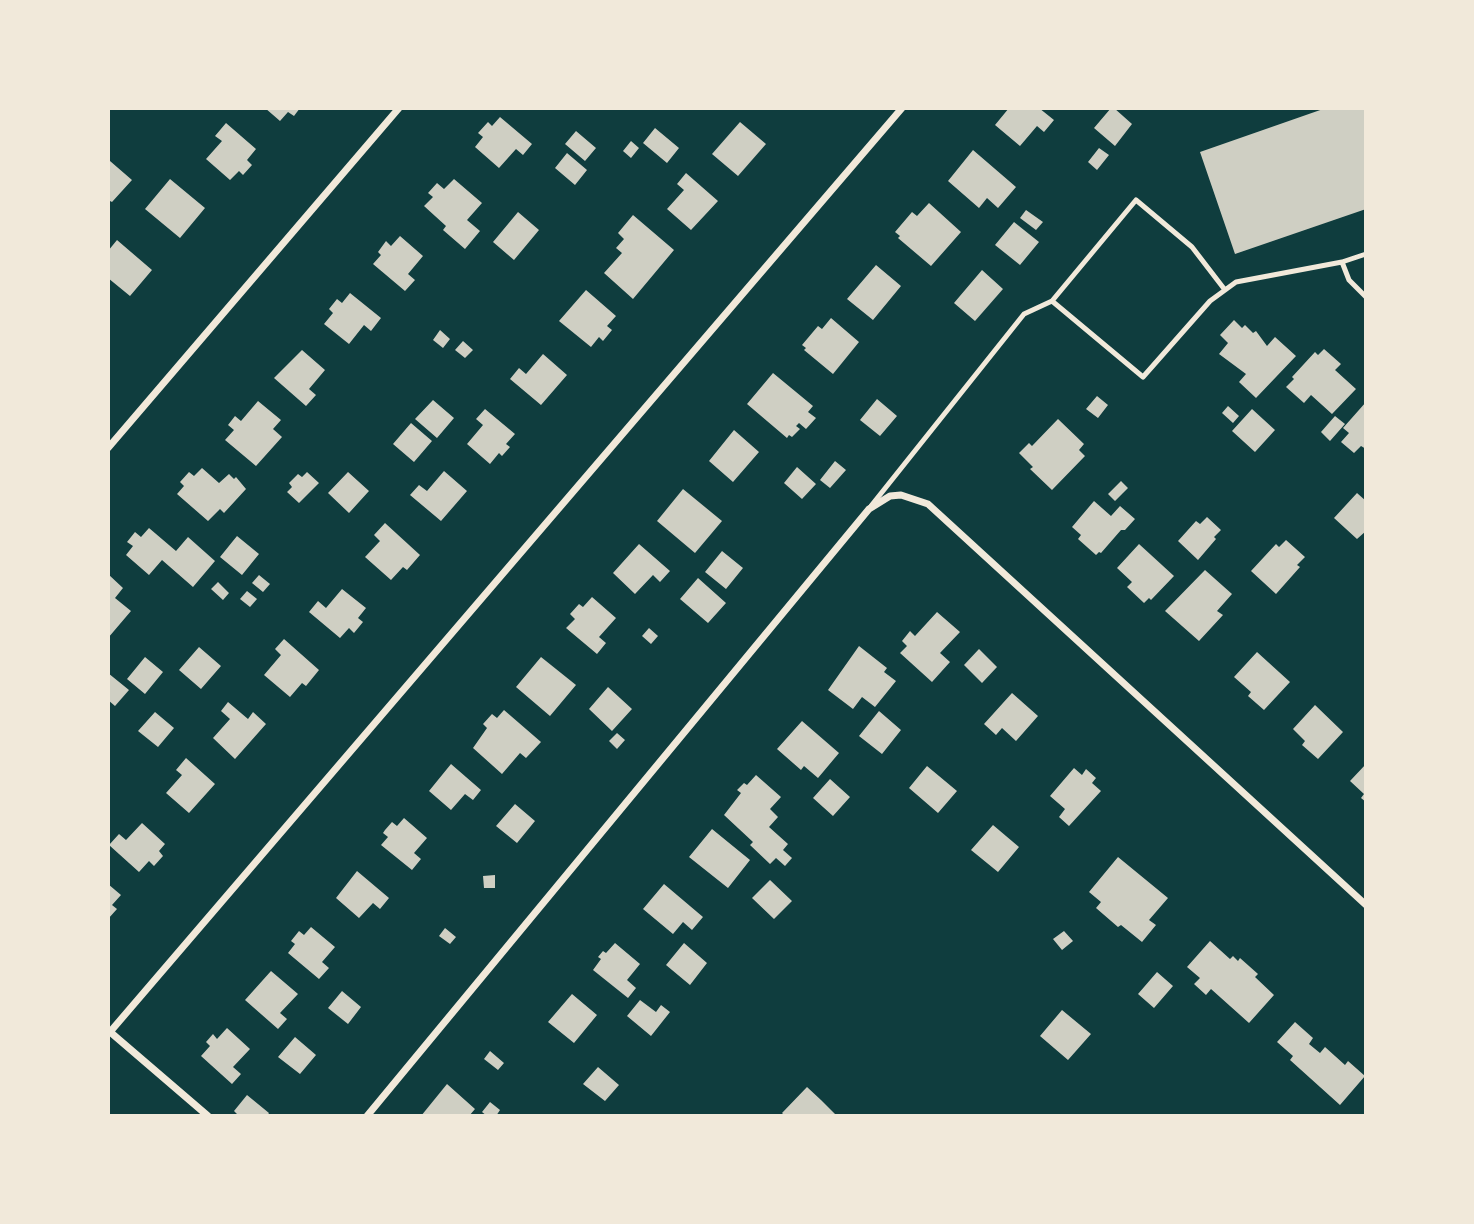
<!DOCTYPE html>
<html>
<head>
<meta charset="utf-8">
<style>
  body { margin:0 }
  #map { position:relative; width:1474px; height:1224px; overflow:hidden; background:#0f3d3e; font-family:Figtree,sans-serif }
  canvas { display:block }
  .frame { position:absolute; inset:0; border:110px solid #f1e9da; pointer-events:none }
</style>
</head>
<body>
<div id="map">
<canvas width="1474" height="1224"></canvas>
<div class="frame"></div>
</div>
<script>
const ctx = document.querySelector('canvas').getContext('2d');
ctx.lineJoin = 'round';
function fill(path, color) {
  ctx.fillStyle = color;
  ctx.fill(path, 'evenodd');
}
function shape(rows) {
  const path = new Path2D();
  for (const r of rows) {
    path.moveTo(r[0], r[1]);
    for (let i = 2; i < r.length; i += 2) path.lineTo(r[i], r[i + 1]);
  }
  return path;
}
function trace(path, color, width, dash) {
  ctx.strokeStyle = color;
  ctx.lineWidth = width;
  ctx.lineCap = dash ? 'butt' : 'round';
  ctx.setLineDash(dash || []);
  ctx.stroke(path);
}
fill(shape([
  [265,108,300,108,294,116,288,112,280,121],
  [1009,108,1039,108,1054,120,1044,132,1037,126,1020,146,995,125],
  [1111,108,1114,108,1132,124,1115,146,1094,128],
  [1326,108,1366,108,1366,209,1235,254,1200,152],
  [500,117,532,144,523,155,516,149,499,168,475,147,483,137,478,133,488,122,492,126],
  [740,122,766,144,738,176,712,154],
  [226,123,256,149,247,160,252,165,243,175,239,171,230,180,206,159,222,141,215,136],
  [655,128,679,148,667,163,643,143],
  [576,131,596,148,585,161,565,144],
  [631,141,639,148,631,158,623,151],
  [1099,148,1109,155,1097,170,1088,162],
  [973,150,1016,187,998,208,987,198,979,208,948,181],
  [567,153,587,170,575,185,555,168],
  [110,161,132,180,112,202,108,200],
  [686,173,718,201,691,230,667,209,684,190,677,184],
  [170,179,205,208,180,238,145,209],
  [454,179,482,203,467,220,480,231,465,249,443,230,446,226,424,206,433,197,428,193,437,183,444,189],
  [929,203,961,232,931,266,898,238,900,236,895,232,912,212,917,216],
  [1026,210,1043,222,1036,230,1020,218],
  [518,212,539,230,514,260,493,242],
  [633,215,674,250,633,299,604,273,622,253,616,248,624,239,618,233],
  [1014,222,1039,242,1020,265,995,245],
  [400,236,423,256,408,274,415,280,405,291,373,264,381,255,378,252,386,241,391,246],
  [117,240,152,270,130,296,108,278,108,251],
  [876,265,901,286,873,320,847,299],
  [982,270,1003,289,975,321,954,303],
  [586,290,616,316,607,326,612,330,603,341,599,337,591,347,559,321],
  [350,293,381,318,371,331,364,325,349,344,324,324,333,313,329,309,337,299,342,303],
  [831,318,859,342,833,374,804,350,806,348,802,345,818,326,822,329],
  [1234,320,1242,328,1245,325,1253,333,1256,331,1267,346,1275,337,1296,356,1256,398,1239,382,1246,374,1219,354,1228,343,1220,335],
  [440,330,450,339,443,348,433,340],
  [463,341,473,350,465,358,455,350],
  [1324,349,1341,364,1335,370,1356,389,1332,414,1311,395,1304,403,1286,387,1294,379,1292,377,1315,352,1318,355],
  [302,350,325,370,309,389,316,395,306,406,274,378],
  [543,354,567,375,541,405,510,379,519,368,526,374],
  [773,373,813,406,808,412,816,418,806,429,799,423,796,426,800,429,792,437,789,435,787,438,747,404],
  [1097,396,1108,405,1098,418,1086,409],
  [877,399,897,416,880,436,860,420],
  [433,400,454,418,437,438,415,419],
  [258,401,281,420,273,429,282,437,256,466,225,440,234,430,228,425,235,416,241,421],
  [1366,402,1366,449,1361,446,1354,453,1341,442,1349,433,1343,428],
  [1228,406,1239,416,1233,423,1222,413],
  [485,409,515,434,506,444,510,447,502,456,499,453,490,464,467,444,483,425,476,419],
  [1252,409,1275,430,1255,452,1232,431],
  [1335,416,1345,424,1330,441,1321,432],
  [1058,419,1084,444,1079,450,1085,456,1052,490,1030,469,1033,467,1019,453,1029,443,1032,446],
  [411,423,432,441,414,462,393,444],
  [734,430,759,452,733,482,709,461],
  [835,461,846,470,830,488,820,480],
  [797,467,816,484,802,499,784,483],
  [202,468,219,483,229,474,234,479,236,477,246,489,224,513,220,509,208,521,177,494,184,486,180,482,189,472,194,476],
  [444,471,467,491,441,521,410,495,419,485,427,491],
  [307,472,319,483,299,503,287,492,292,487,289,483,298,474,302,477],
  [348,472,369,491,349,513,328,493],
  [1121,481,1128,488,1115,501,1108,494],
  [683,489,722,521,695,553,657,521],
  [1357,493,1366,501,1366,531,1357,539,1334,518],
  [1094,501,1111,516,1120,506,1135,519,1125,530,1121,530,1101,553,1099,552,1096,555,1078,539,1081,535,1072,527],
  [1207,517,1221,530,1214,537,1216,539,1198,560,1178,541,1196,521,1200,524],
  [385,523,420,555,407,570,403,567,391,580,365,557,380,541,374,535],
  [149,528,176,551,188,537,215,561,193,587,162,560,149,575,126,555,133,546,127,542,135,532,141,537],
  [237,536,259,554,242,575,220,557],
  [1286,540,1305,557,1297,565,1300,567,1276,594,1251,571,1276,544,1279,547],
  [639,544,670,571,660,582,653,575,635,594,613,573],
  [1139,544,1174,576,1151,600,1149,598,1144,603,1127,587,1132,582,1117,568],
  [722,551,743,568,726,589,705,572],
  [1205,570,1232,594,1217,611,1223,615,1199,641,1165,611],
  [108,574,123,588,115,598,131,611,108,638],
  [259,575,270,584,263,592,252,583],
  [698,578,726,603,708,623,680,599],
  [218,582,229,593,223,600,211,589],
  [342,589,366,608,358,618,363,622,354,633,349,628,340,638,309,612,318,601,326,608],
  [247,591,257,599,250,607,240,599],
  [592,597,616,618,599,637,606,643,597,654,566,628,575,619,570,614,579,604,583,607],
  [937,612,960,632,940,653,950,662,932,682,900,653,907,646,902,641,910,631,915,636],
  [649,628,658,636,651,644,642,636],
  [284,639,319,670,306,686,302,683,290,697,264,675,281,655,275,649],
  [859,646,887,668,884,672,896,681,875,707,862,697,853,709,828,690],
  [199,647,221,666,201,689,179,670],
  [979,649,997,667,982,683,964,665],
  [1257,652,1290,682,1264,710,1248,696,1251,692,1234,677],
  [145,657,163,672,145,694,127,679],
  [541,657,576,685,550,716,516,687],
  [108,673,129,690,115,706,108,700],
  [608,687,632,709,612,731,589,709],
  [1012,693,1038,716,1016,741,1002,728,996,735,984,724],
  [228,702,248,719,253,712,266,724,235,759,213,738,230,719,221,711],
  [1315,705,1343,732,1318,759,1302,745,1305,741,1293,729],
  [504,710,541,742,526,758,520,753,502,774,473,748,487,728,483,724,492,714,497,718],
  [879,711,901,730,882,754,859,736],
  [155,712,174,728,158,747,138,731],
  [802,721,839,753,818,778,804,766,801,770,777,749],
  [617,733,625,740,617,749,609,741],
  [186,758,215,784,189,813,166,793,182,775,176,770],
  [451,764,481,790,473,800,465,794,451,810,429,791],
  [1366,764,1366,802,1361,798,1364,794,1350,781],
  [927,766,957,791,938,813,909,788],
  [1074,768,1082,775,1086,769,1096,778,1092,783,1101,791,1069,826,1059,817,1065,809,1050,796],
  [756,775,781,797,770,809,778,817,769,827,788,844,783,850,792,858,785,866,776,858,770,864,750,845,753,842,724,815,741,793,737,790,744,783,747,785],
  [830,779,850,797,833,816,813,798],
  [515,804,535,821,517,843,496,826],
  [404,818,427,838,414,853,421,859,412,870,381,845,388,837,383,833,385,830,392,822,397,826],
  [142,823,165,844,159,851,163,856,154,866,149,861,139,872,109,845,119,834,126,840],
  [993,825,1019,847,998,872,971,850],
  [712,829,750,860,728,888,689,857],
  [1118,857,1168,898,1149,920,1156,925,1142,942,1121,925,1118,927,1096,908,1101,902,1089,892],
  [357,871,389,898,380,909,373,903,359,918,336,898],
  [495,875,495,888,484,888,483,876],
  [770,880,792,901,774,919,752,898],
  [108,884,121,895,112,905,117,909,108,919],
  [664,884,703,917,692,930,683,922,673,934,643,909],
  [311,927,335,947,322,962,329,968,319,979,288,953,295,944,291,941,299,931,304,935],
  [445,928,456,937,450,944,439,936],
  [1064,931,1073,941,1062,950,1053,939],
  [1210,941,1230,959,1233,956,1238,961,1240,958,1258,974,1255,977,1274,995,1249,1023,1211,989,1206,995,1194,984,1200,978,1187,967],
  [615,943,640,964,627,980,636,988,628,998,593,970,601,959,598,957,603,951,606,953],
  [684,943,707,963,690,985,666,965],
  [271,971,298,994,280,1013,287,1019,278,1029,245,1000],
  [1157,972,1173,986,1154,1008,1138,994],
  [342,991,361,1007,348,1024,328,1008],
  [572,994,597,1015,574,1043,548,1022],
  [640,1000,656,1012,661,1005,670,1012,651,1036,627,1016],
  [1062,1010,1091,1034,1068,1060,1040,1036],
  [1295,1022,1313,1038,1309,1044,1320,1053,1325,1047,1345,1065,1348,1061,1365,1076,1340,1105,1290,1060,1293,1056,1277,1042],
  [227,1028,250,1049,233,1067,241,1074,232,1084,201,1056,210,1046,206,1042,213,1034,217,1039],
  [295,1037,316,1055,300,1074,278,1057],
  [490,1051,504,1063,498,1070,484,1059],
  [598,1067,619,1085,605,1101,583,1084],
  [447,1084,475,1109,469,1116,421,1116],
  [807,1087,821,1100,837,1116,785,1116,782,1113],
  [247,1095,269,1113,267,1116,239,1116,234,1111],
  [490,1102,500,1110,496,1116,487,1116,482,1112]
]), '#cfcfc3');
trace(shape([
  [1342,262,1349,280,1366,297],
  [1225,290,1192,247,1136,200,1052,301,1143,377,1210,301,1236,282,1342,262,1366,254],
  [871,506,1024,314,1052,301]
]), '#f1e9da', 5);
trace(shape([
  [108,448,399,108],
  [109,1031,208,1116],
  [110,1032,902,108],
  [367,1116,869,509,890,496,901,495,928,504,1366,905]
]), '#f1e9da', 7);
</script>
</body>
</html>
